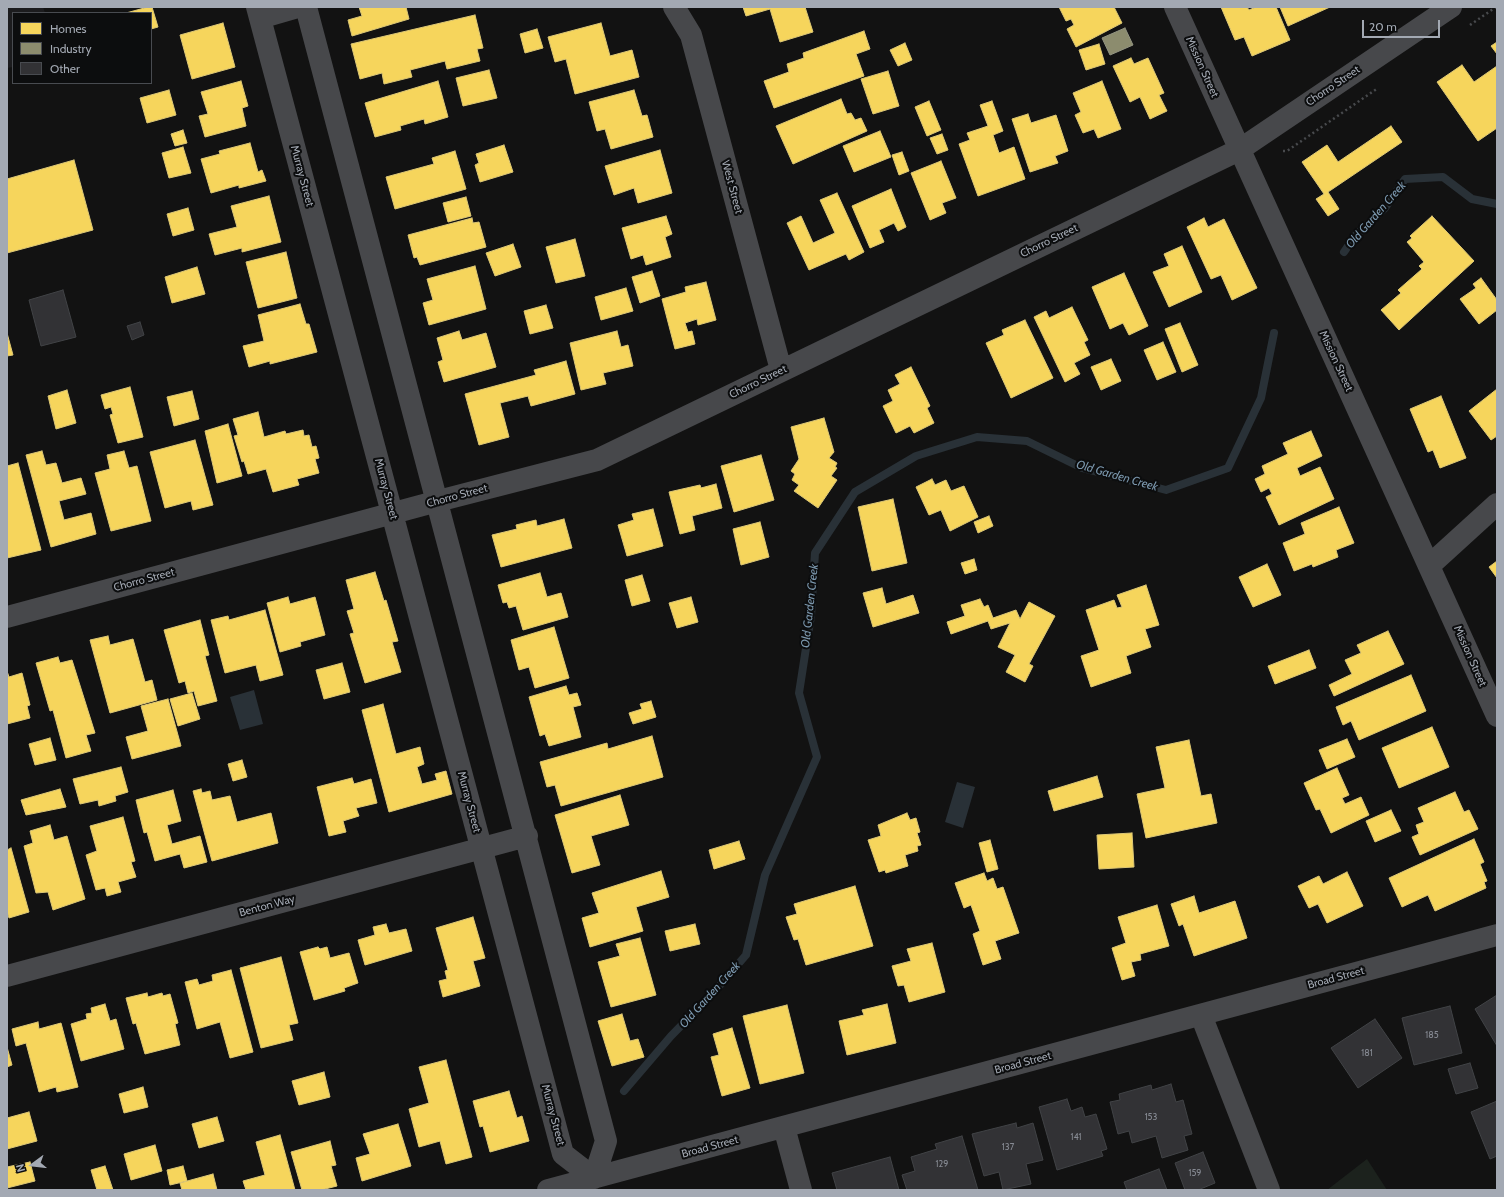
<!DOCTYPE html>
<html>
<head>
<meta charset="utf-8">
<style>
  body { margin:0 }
  #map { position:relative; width:1504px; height:1197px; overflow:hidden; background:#121212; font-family:Cabin,sans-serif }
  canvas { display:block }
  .frame { position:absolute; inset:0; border:8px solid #a3a9b3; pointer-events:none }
  .legend { position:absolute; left:12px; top:12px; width:140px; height:72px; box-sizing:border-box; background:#0c0d0e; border:1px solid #484b50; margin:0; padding:5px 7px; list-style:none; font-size:12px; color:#a3a9b3 }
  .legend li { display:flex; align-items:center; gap:8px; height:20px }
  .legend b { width:20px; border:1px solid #484b50 }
  .north { position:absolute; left:12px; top:1145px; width:40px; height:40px; -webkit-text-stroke:3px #0c0d0e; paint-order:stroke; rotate:255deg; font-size:11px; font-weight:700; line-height:16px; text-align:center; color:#a3a9b3 }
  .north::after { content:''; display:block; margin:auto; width:14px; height:18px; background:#a3a9b3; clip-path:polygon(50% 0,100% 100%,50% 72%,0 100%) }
  .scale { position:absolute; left:1362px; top:20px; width:78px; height:18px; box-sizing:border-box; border:2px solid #a3a9b3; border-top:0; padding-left:5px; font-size:12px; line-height:14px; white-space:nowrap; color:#a3a9b3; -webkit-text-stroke:3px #0c0d0e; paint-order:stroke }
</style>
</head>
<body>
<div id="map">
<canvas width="1504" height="1197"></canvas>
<div class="frame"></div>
<ul class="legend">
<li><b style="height:11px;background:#f6d55c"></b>Homes</li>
<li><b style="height:11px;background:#8c8c6e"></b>Industry</li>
<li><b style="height:11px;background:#323235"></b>Other</li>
</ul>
<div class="north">N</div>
<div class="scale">20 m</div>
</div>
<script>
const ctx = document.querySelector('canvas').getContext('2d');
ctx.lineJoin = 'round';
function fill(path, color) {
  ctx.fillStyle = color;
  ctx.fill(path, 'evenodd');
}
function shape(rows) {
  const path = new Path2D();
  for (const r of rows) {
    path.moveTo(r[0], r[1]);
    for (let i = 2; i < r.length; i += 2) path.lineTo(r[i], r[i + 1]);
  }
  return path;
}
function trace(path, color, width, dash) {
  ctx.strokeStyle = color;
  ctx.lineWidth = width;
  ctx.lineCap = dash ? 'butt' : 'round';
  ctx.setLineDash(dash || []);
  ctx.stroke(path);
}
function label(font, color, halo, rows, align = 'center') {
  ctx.font = font + ' Cabin,sans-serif';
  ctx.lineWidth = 4;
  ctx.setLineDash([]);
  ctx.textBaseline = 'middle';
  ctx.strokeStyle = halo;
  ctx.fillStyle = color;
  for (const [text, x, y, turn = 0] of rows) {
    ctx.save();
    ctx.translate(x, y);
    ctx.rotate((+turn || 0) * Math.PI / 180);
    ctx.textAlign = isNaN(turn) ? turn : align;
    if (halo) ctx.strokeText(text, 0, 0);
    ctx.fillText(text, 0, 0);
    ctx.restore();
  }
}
fill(shape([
  [7,7,43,7,45,13,13,13,13,67,7,68]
]), '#1c1c1e');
fill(shape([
  [1367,1159,1387,1190,1327,1190]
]), '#1c221d');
fill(shape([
  [254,690,263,724,240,730,230,697],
  [957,782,975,787,963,828,945,822]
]), '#293137');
const homes = shape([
  [148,7,152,7,158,27,151,29,151,13,126,13,148,7],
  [359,7,406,7,409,19,352,36,348,20,362,16,359,7],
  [743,7,805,7,813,32,780,42,770,9,746,16,743,7],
  [1059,7,1114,7,1122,23,1076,47,1067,29,1074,25,1071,19,1066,21,1059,7],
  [1221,7,1247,7,1249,10,1256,7,1276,7,1290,40,1252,56,1244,37,1235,40,1221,7],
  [1280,7,1330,7,1288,26,1280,7],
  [475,15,483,48,477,49,480,61,447,69,445,61,410,70,412,77,384,84,382,73,360,79,351,44,475,15],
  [223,23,235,67,192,79,180,35,223,23],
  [601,23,610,56,632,50,639,77,575,94,566,59,555,62,548,37,601,23],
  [537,29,543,48,525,53,520,34,537,29],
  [864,31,870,49,856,54,864,76,774,108,764,81,789,72,787,64,804,58,803,53,864,31],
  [1497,42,1497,54,1491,46,1497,42],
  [905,43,912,60,898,66,890,50,905,43],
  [1099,44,1105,64,1086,70,1079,50,1099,44],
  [1131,58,1134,64,1148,58,1164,93,1159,95,1167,111,1150,119,1140,97,1130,102,1113,66,1131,58],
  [1462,65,1474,82,1497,66,1497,128,1478,141,1437,82,1462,65],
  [489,70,497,98,463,106,456,78,489,70],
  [888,71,899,106,873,114,861,79,888,71],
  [241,81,248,106,242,108,246,126,205,137,199,116,208,114,201,92,241,81],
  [438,81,448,117,425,124,424,119,400,126,401,130,375,137,365,103,438,81],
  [1102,81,1121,129,1098,138,1094,129,1083,133,1075,115,1081,112,1073,93,1102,81],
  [169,90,176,115,147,123,140,98,169,90],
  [634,90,642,116,647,115,653,137,611,149,605,129,597,131,589,102,634,90],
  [841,99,847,114,851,113,855,120,861,118,867,131,793,164,776,126,841,99],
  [929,101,941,130,927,136,915,107,929,101],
  [992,101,1003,131,993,135,999,153,1014,147,1025,179,978,196,959,144,970,140,967,133,988,126,980,105,992,101],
  [1028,114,1031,123,1056,115,1068,151,1055,156,1058,163,1030,172,1012,119,1028,114],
  [1391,126,1402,142,1328,192,1339,209,1328,216,1316,199,1324,194,1302,162,1327,145,1338,162,1391,126],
  [183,130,187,143,175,146,171,134,183,130],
  [880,131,891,157,854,172,843,146,880,131],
  [942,134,948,150,937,154,930,138,942,134],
  [250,143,258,172,262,170,266,181,239,188,239,185,211,193,201,159,220,154,219,151,250,143],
  [504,145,513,172,480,182,475,165,479,163,476,154,504,145],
  [183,147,191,173,169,178,162,153,183,147],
  [660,150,672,193,638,203,634,188,614,195,605,166,660,150],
  [455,151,466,189,395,209,386,177,434,164,432,158,455,151],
  [902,152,909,171,899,175,892,155,902,152],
  [74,160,93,230,7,253,7,179,74,160],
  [941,161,956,198,942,203,946,213,930,220,911,173,941,161],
  [891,189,906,227,898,231,894,223,879,230,884,242,870,248,852,206,891,189],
  [837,193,864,252,849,260,846,254,809,270,787,223,801,216,813,243,835,233,820,200,837,193],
  [269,196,281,242,242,252,242,248,215,255,209,234,237,227,231,206,269,196],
  [466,197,471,216,448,222,443,203,466,197],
  [188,208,194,230,173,236,167,214,188,208],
  [666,216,672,234,665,237,671,257,646,265,643,255,631,259,622,228,666,216],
  [1432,216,1474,261,1399,330,1381,310,1401,293,1398,290,1422,269,1419,266,1424,262,1407,242,1412,238,1410,236,1432,216],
  [472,218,473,223,479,222,486,247,420,265,417,257,414,258,408,235,472,218],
  [1204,218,1208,227,1224,219,1257,288,1232,300,1221,275,1211,279,1187,227,1204,218],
  [575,239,585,276,556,283,546,247,575,239],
  [513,244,521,267,495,276,486,253,513,244],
  [1182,246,1202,292,1169,307,1153,272,1169,266,1164,254,1182,246],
  [286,252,297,298,258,308,246,262,286,252],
  [475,266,486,309,429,325,423,303,433,300,427,279,475,266],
  [197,267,205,294,172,303,165,277,197,267],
  [652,271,660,296,640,303,632,277,652,271],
  [1124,273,1148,326,1129,335,1123,323,1110,329,1092,287,1124,273],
  [1481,278,1497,300,1497,310,1479,324,1460,299,1476,288,1473,284,1481,278],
  [706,282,716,320,698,325,697,319,685,323,688,332,692,331,695,344,675,349,662,299,686,292,685,287,706,282],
  [626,288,633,311,601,320,595,297,626,288],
  [300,304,306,324,309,324,317,352,270,364,270,361,249,367,243,346,264,341,258,315,300,304],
  [546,305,553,328,530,334,524,311,546,305],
  [1072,307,1088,340,1084,342,1090,355,1074,363,1080,374,1065,382,1034,317,1046,311,1049,318,1072,307],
  [1025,320,1053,378,1011,398,986,343,1004,335,1002,330,1025,320],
  [1180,323,1198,365,1182,372,1165,329,1180,323],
  [459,331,462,340,486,333,496,367,444,382,438,362,443,360,437,338,459,331],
  [617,331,621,347,628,345,633,366,603,373,606,384,581,390,570,343,617,331],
  [7,333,13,355,7,356,7,333],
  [1163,342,1176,372,1157,380,1144,350,1163,342],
  [1111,359,1121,381,1101,390,1091,367,1111,359],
  [566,361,575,394,531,406,528,396,500,403,509,437,479,445,465,394,536,375,534,370,566,361],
  [911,367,930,406,927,408,934,423,914,433,910,426,896,433,883,406,893,401,888,390,900,384,895,375,911,367],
  [130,387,143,437,118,443,110,415,113,414,111,407,105,409,101,395,130,387],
  [1497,389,1497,436,1491,440,1469,411,1497,389],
  [67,390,76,423,56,429,48,396,67,390],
  [192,391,199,419,174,426,167,397,192,391],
  [1441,396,1466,458,1440,468,1433,450,1428,452,1410,409,1441,396],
  [258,412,264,437,285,431,286,434,303,430,304,436,309,435,312,447,316,446,319,458,315,459,319,473,297,479,299,485,273,492,266,469,248,474,244,461,242,462,234,436,238,435,233,419,258,412],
  [824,418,834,452,829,458,837,463,835,467,837,468,831,476,837,480,818,508,794,491,799,485,792,480,795,474,791,471,799,459,791,427,824,418],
  [228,424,242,476,217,483,205,431,228,424],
  [1311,431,1322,456,1297,468,1300,476,1320,467,1334,499,1279,525,1266,497,1272,494,1269,488,1261,492,1255,479,1265,474,1262,466,1288,454,1283,443,1311,431],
  [195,440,213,505,193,510,191,501,165,508,150,452,195,440],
  [42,451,46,465,56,463,62,483,81,478,86,494,59,501,64,520,91,513,96,534,51,547,26,455,42,451],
  [124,451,129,468,137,466,151,521,111,531,95,473,110,469,107,455,124,451],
  [761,455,774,500,734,512,721,466,761,455],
  [18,463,41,550,7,558,7,466,18,463],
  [932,479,935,485,946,480,951,491,964,486,978,517,950,531,941,510,929,515,916,487,932,479],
  [716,484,722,508,692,516,695,530,680,534,669,492,700,485,701,488,716,484],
  [893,499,907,563,872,571,858,507,893,499],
  [1339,507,1354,543,1336,550,1338,557,1313,567,1312,564,1294,571,1283,543,1305,534,1301,523,1339,507],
  [653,509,663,546,627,556,618,525,634,520,632,514,653,509],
  [989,516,993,526,978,533,974,522,989,516],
  [564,519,572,548,501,567,492,535,517,529,516,525,536,520,537,526,564,519],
  [760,522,769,557,741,565,733,529,760,522],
  [974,559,977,570,965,574,961,563,974,559],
  [1497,561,1497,578,1489,567,1497,561],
  [1267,564,1281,595,1253,607,1239,577,1267,564],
  [375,572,384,601,386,600,398,641,392,642,401,672,365,683,350,634,354,633,347,611,354,609,346,580,375,572],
  [540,573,547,597,561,593,568,617,523,630,516,606,509,608,507,602,503,603,498,585,540,573],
  [642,575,650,601,632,606,625,580,642,575],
  [1146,585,1159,625,1145,629,1151,647,1126,656,1131,673,1091,687,1081,656,1099,650,1086,610,1114,600,1117,608,1122,607,1117,595,1146,585],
  [882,588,886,604,913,595,919,613,873,627,863,593,882,588],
  [288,597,290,604,315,597,325,635,300,642,301,646,280,652,267,603,288,597],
  [691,597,698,622,677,628,669,603,691,597],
  [980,599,984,607,988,605,993,618,1016,610,1020,619,1029,602,1055,616,1029,664,1033,666,1025,682,1006,672,1015,655,998,647,1010,623,991,629,988,621,951,634,947,622,965,616,961,605,980,599],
  [265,610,283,675,260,681,256,665,225,673,211,620,228,616,229,620,265,610],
  [200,620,209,655,205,656,217,701,198,706,194,691,188,693,185,681,179,683,164,630,200,620],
  [554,627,569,678,535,688,529,667,519,670,511,640,554,627],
  [1388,631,1404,664,1334,696,1329,685,1352,674,1345,660,1361,653,1357,645,1388,631],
  [108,636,110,645,133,639,145,682,152,680,157,700,110,713,90,640,108,636],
  [1309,650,1316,668,1275,684,1268,666,1309,650],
  [58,657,60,663,72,660,95,733,86,735,91,751,66,758,53,710,50,711,36,663,58,657],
  [342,663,350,692,324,699,316,670,342,663],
  [7,671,9,677,22,673,30,705,27,706,30,718,7,724,7,671],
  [1411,675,1426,711,1359,740,1351,721,1343,725,1336,707,1411,675],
  [566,686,569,695,577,693,581,705,573,707,581,737,549,746,545,734,540,736,529,697,566,686],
  [192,693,200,719,178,726,170,699,192,693],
  [168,699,181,746,132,759,126,737,148,731,141,706,168,699],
  [651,701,656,717,633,724,629,713,642,709,640,704,651,701],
  [383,704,396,754,420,747,424,764,417,767,422,784,437,780,435,774,446,771,452,794,389,812,362,710,383,704],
  [1432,727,1449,767,1399,788,1382,748,1432,727],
  [652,736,663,777,561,806,555,785,547,787,540,762,607,743,608,749,652,736],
  [50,738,56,760,35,765,29,744,50,738],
  [1347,739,1355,757,1327,769,1319,750,1347,739],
  [1189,740,1201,796,1211,794,1217,823,1146,838,1137,794,1165,788,1156,747,1189,740],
  [242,760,247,777,233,781,228,764,242,760],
  [121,767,128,792,115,796,116,801,99,806,98,800,80,804,73,779,121,767],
  [1337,768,1349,795,1342,798,1345,804,1361,797,1369,815,1331,833,1320,809,1316,810,1304,783,1337,768],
  [1097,776,1103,797,1054,811,1048,791,1097,776],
  [352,778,354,784,371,779,377,803,356,808,359,816,343,821,346,832,329,836,317,787,352,778],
  [60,789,66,807,26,815,21,800,60,789],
  [201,789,202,793,210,791,212,800,230,796,237,822,271,813,278,843,212,861,193,791,201,789],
  [173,790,181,821,167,825,172,844,200,836,207,862,184,868,180,854,155,861,147,832,144,833,136,800,173,790],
  [1455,792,1464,812,1469,810,1478,829,1420,855,1412,837,1419,834,1416,825,1424,822,1418,808,1455,792],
  [620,795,629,825,591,836,600,865,572,873,555,815,620,795],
  [1391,810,1401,831,1375,842,1366,821,1391,810],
  [907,813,910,820,916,818,920,832,917,833,921,845,917,846,918,851,905,855,908,866,886,873,885,870,879,872,868,840,881,836,878,825,907,813],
  [123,817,135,861,131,862,136,877,118,882,121,892,107,896,105,888,96,890,86,855,97,851,90,826,123,817],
  [50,825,54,840,67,836,85,899,53,910,48,892,36,893,24,846,33,843,30,831,50,825],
  [1132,833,1134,867,1099,869,1097,835,1132,833],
  [1474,839,1484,862,1480,864,1487,881,1484,882,1486,888,1435,911,1428,895,1402,907,1389,878,1474,839],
  [990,840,998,869,987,872,979,843,990,840],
  [739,841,745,859,714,869,709,850,739,841],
  [11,848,29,912,9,918,7,911,7,850,11,848],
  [661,871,669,897,636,907,643,931,590,947,582,918,599,913,592,893,661,871],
  [1347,872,1363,906,1327,923,1318,904,1309,908,1298,886,1319,876,1323,884,1347,872],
  [984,873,987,881,993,878,997,889,1003,887,1019,933,995,941,1001,959,983,965,973,934,980,931,971,905,964,908,955,883,984,873],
  [855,886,873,946,806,965,798,939,794,940,786,917,797,914,794,904,855,886],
  [1194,896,1199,913,1235,901,1247,938,1194,956,1183,924,1179,926,1171,904,1194,896],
  [1157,905,1169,946,1140,954,1141,960,1131,962,1135,976,1122,980,1112,948,1126,943,1118,917,1157,905],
  [473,917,485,958,473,961,480,986,443,997,439,981,447,979,445,971,448,970,436,928,473,917],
  [386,924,389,933,406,929,412,951,365,965,358,940,375,935,373,927,386,924],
  [695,924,700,944,670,951,665,931,695,924],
  [640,938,656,995,611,1007,598,962,620,956,616,944,640,938],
  [932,943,945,992,909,1002,904,985,898,986,892,966,911,961,907,949,932,943],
  [318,947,320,949,327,947,330,958,349,953,358,983,344,988,345,991,314,1000,300,952,318,947],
  [281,957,298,1023,289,1025,293,1040,261,1048,240,968,281,957],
  [231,970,253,1052,230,1058,220,1022,197,1029,185,982,197,979,199,985,213,981,212,975,231,970],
  [147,993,148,997,162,993,163,996,170,994,178,1023,175,1024,180,1045,145,1054,136,1023,133,1024,126,998,147,993],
  [105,1004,110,1021,116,1019,124,1049,81,1061,71,1024,87,1019,86,1014,92,1013,91,1008,105,1004],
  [887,1004,896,1043,847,1055,839,1021,864,1015,862,1010,887,1004],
  [787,1005,804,1073,760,1084,743,1016,787,1005],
  [622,1014,630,1041,638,1039,644,1057,612,1066,598,1021,622,1014],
  [38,1022,39,1029,61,1023,78,1087,57,1092,56,1087,39,1092,26,1043,16,1046,12,1029,38,1022],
  [732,1028,750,1088,722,1096,711,1057,719,1055,713,1034,732,1028],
  [7,1047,12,1065,7,1067,7,1047],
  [446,1060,472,1157,446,1164,440,1141,419,1147,409,1109,429,1103,419,1067,446,1060],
  [324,1072,330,1097,299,1105,292,1081,324,1072],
  [143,1087,148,1107,124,1113,119,1094,143,1087],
  [509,1091,517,1118,522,1116,529,1141,490,1152,483,1126,480,1127,473,1101,509,1091],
  [29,1112,37,1141,7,1149,7,1118,29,1112],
  [217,1117,224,1141,199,1148,192,1124,217,1117],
  [398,1124,411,1166,362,1181,356,1158,370,1154,363,1134,398,1124],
  [280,1135,295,1190,246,1190,243,1181,265,1175,256,1142,280,1135],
  [330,1141,336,1165,331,1166,337,1186,321,1190,302,1190,291,1152,330,1141],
  [155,1145,162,1171,131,1180,124,1154,155,1145],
  [30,1162,35,1181,7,1188,7,1167,30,1162],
  [105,1166,113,1190,97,1190,91,1170,105,1166],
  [183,1166,187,1181,170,1185,167,1170,183,1166],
  [213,1174,217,1190,182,1190,180,1183,213,1174]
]);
fill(homes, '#f6d55c');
trace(homes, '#ddc876', 1);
const industry = shape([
  [1125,28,1133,45,1110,55,1102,38,1125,28]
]);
fill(industry, '#8c8c6e');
trace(industry, '#939583', 1);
trace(shape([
  [1344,252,1355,236,1385,208,1405,179,1443,177,1472,199,1497,204],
  [624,1091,671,1036,715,991,746,955,765,875,817,757,799,693,811,616,815,553,855,492,916,456,977,437,1027,441,1082,468,1166,490,1228,468,1261,398,1274,333]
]), '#293137', 8);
const building = shape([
  [63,290,76,337,41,346,29,300,63,290],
  [140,322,144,335,132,340,127,326,140,322],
  [1497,995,1497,1046,1475,1009,1497,995],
  [1450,1006,1462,1053,1414,1065,1402,1018,1450,1006],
  [1375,1019,1402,1058,1358,1088,1331,1048,1375,1019],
  [1470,1063,1478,1088,1456,1094,1448,1069,1470,1063],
  [1171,1084,1176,1102,1183,1100,1192,1134,1184,1136,1188,1150,1162,1158,1156,1136,1132,1143,1129,1131,1118,1134,1110,1102,1120,1100,1119,1094,1151,1085,1152,1090,1171,1084],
  [1067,1099,1071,1111,1082,1107,1085,1117,1096,1114,1107,1149,1101,1151,1103,1156,1057,1170,1039,1107,1067,1099],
  [1497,1101,1497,1156,1490,1159,1471,1112,1497,1101],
  [1016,1123,1017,1128,1033,1123,1043,1160,1026,1164,1031,1184,1003,1190,999,1172,984,1176,972,1134,1016,1123],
  [962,1136,978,1190,907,1190,902,1175,915,1171,911,1157,937,1149,935,1144,962,1136],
  [1203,1152,1215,1183,1198,1190,1185,1190,1175,1163,1203,1152],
  [890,1157,899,1190,837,1190,832,1173,890,1157],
  [1159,1169,1167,1190,1127,1190,1124,1182,1159,1169]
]);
fill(building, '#323235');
trace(building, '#414346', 1);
trace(shape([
  [1470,25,1496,7],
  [1283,151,1287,151,1378,88]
]), '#484a4d', 2.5, [2, 3]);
trace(shape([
  [257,7,563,1154,594,1178,606,1141,306,7],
  [674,7,691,35,781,370],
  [1175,7,1497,716],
  [260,18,298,7],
  [1430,565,1497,504],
  [7,617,438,501,597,460,1239,150,1451,7],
  [7,976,527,836],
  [1201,1015,1269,1190],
  [784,1127,801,1190],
  [548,1190,1497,935]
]), '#47484b', 22);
label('9px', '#878b94', null, [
  ["185",1432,1035],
  ["181",1367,1053],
  ["153",1151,1117],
  ["141",1076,1137],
  ["137",1008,1147],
  ["129",942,1164],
  ["159",1195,1173]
]);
label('11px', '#a3a9b3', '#0c0d0e', [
  ["Mission Street",1202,67,66],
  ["Chorro Street",1333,86,-34],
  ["Murray Street",302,176,75],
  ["West Street",732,187,75],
  ["Chorro Street",1049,241,-26],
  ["Mission Street",1336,361,65],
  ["Chorro Street",758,382,-26],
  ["Murray Street",386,489,75],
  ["Chorro Street",457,496,-15],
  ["Chorro Street",144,580,-15],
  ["Mission Street",1470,656,66],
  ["Murray Street",469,802,75],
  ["Benton Way",267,906,-15],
  ["Broad Street",1336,978,-15],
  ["Broad Street",1023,1063,-15],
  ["Murray Street",553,1115,75],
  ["Broad Street",710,1147,-15]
]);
label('italic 12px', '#7b97ad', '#0c0d0e', [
  ["Old Garden Creek",1376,215,-49],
  ["Old Garden Creek",1117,476,16],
  ["Old Garden Creek",810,606,-84],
  ["Old Garden Creek",710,995,-48]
]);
</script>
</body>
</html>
